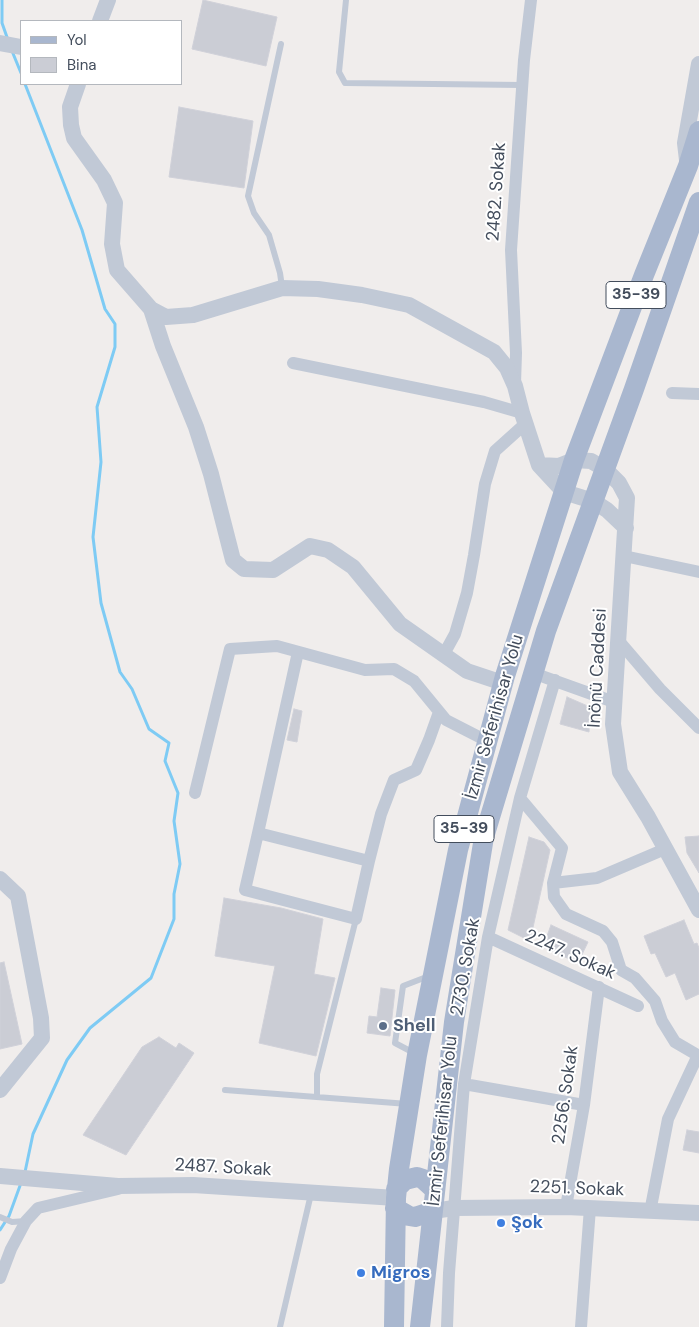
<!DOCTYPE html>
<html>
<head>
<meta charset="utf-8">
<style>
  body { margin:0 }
  #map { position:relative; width:699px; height:1327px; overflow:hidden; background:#f0edec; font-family:"DM Sans",sans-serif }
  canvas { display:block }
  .legend { position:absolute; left:20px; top:20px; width:162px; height:65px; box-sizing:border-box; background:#fff; border:1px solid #b4b8be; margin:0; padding:6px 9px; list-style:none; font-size:15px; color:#434d5c }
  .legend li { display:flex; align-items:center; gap:10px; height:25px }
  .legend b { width:25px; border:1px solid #b4b8be }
</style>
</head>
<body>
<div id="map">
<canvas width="699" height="1327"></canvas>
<ul class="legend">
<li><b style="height:6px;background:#a9b7cf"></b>Yol</li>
<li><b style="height:14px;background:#cbcdd5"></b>Bina</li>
</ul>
</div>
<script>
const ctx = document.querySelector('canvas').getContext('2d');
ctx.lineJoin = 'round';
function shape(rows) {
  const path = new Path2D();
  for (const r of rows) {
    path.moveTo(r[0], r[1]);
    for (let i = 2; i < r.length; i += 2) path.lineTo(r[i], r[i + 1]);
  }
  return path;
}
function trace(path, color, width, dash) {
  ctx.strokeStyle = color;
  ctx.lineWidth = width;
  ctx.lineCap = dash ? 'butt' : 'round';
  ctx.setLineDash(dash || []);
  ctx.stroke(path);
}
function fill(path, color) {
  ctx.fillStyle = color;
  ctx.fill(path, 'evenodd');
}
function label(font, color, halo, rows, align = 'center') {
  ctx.font = font + ' "DM Sans",sans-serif';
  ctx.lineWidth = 4;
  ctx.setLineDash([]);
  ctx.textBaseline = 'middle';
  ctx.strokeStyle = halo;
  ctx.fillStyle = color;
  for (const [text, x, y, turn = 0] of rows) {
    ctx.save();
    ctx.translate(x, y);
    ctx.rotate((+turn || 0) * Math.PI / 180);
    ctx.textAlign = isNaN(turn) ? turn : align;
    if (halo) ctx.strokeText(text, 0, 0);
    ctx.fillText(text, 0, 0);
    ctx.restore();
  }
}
trace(shape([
  [2,0,2,23,8,40],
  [12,51,21,73],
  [25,1172,33,1134,67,1060,90,1028,151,978,174,919,174,894,180,864,174,821,178,793,165,761,169,743,149,729,132,689,120,672,101,603,93,537,101,462,97,407,115,347,115,324,105,309,82,230,25,84],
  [0,1230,9,1216,21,1183]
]), '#7ecbf4', 3);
const building = shape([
  [203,0,277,17,266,66,192,49,203,0],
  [179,107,253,121,244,188,169,177,179,107],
  [567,697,590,707,589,732,560,724,567,697],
  [294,709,302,711,297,742,287,740,294,709],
  [699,836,699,873,687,853,685,837,699,836],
  [529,837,544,842,550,850,530,941,508,930,529,837],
  [224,898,281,908,323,919,314,974,335,978,316,1056,259,1043,275,966,215,956,224,898],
  [684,920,694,944,697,943,699,948,699,994,686,1000,675,973,666,977,655,953,651,954,644,936,684,920],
  [551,925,588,942,578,963,543,947,551,925],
  [4,962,22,1044,0,1049,0,963,4,962],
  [381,988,395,990,390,1036,367,1033,369,1016,377,1017,381,988],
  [159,1037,176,1048,179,1043,194,1053,126,1155,83,1135,142,1047,159,1037],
  [687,1130,699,1132,699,1153,683,1150,687,1130]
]);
fill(building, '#cbcdd5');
trace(building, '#d0d1d9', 1);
trace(shape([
  [346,0,339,72,345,83,522,85],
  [281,44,248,196,254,213,269,235,280,273,282,287],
  [414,1053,395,1043,403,986,429,976],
  [225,1090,408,1104],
  [317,1097,317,1074,356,919],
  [0,1217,12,1222,26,1221],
  [280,1327,311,1194]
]), '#c1c9d6', 6);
trace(shape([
  [293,363,484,402,522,413],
  [515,384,516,353,511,250,524,60,531,0],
  [672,393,699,394],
  [624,556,699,572],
  [618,640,660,689,699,728],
  [444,654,455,634,467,593,474,555,485,484,495,451,525,424],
  [533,673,614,702],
  [195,793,230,649,277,646,365,670,394,669,414,681,446,720,487,741],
  [520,798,562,848,553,883,554,897,566,914,603,931,612,942,621,970,635,978,655,1001,662,1021,675,1042,699,1056],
  [258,833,369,861,356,919,245,890,258,833,298,652],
  [369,861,381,814,394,780,416,770,429,740,439,712],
  [553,883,597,878,665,849],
  [488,937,638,1006],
  [464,1084,584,1105],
  [566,1207,584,1105,599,987],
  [650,1212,668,1119,698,1055],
  [0,1278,11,1249,26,1221,38,1208,118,1189],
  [447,1327,449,1273,464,1084,488,937,520,798,555,680],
  [581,1327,590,1208]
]), '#c1c9d6', 12);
trace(shape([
  [100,21,108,0],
  [0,43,21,47],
  [78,84,70,107,71,125,74,138,104,180,115,203,112,244,117,270,151,309,166,317,193,315,282,288,318,289,362,295,409,305,494,352,507,368,515,386,522,413,539,465,564,492,593,501,607,510,626,528],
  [687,160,685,143,699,64],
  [151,309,163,346,196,427,211,474,233,560,244,569,273,570,310,546,328,550,353,567,400,624,467,671,503,683],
  [539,465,559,466,574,460,591,461,605,469,619,483,627,498,613,724,620,772,648,817,699,910],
  [0,879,18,896,41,1018,42,1038,0,1090],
  [0,1176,118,1186,193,1185,396,1198],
  [433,1211,454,1208,566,1207,699,1213]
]), '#c1c9d6', 16);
trace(shape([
  [396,1189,405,1180,417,1177,423,1179,434,1189],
  [395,1208,409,1216,415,1217,433,1211],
  [394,1327,396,1198,399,1169,417,1055,458,850,505,676,574,460,644,275,688,166,699,131],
  [420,1327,454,1022,484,837,546,631,634,389,699,202]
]), '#a9b7cf', 20);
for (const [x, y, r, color] of [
  [383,1026,5,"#5c6f8a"],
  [501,1223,5,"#3f7fe0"],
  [361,1273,5,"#3f7fe0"]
]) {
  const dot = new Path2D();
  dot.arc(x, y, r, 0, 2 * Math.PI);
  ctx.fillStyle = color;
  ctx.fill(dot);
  trace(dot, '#fff', 2);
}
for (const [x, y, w] of [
  [636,295,60],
  [464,829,60]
]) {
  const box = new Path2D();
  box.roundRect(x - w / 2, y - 13.5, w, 27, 4);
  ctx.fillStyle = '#fff';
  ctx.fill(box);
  trace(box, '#434d5c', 1);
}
label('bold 16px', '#434d5c', null, [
  ["35-39",636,295],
  ["35-39",464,829]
]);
label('18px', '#434d5c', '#fff', [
  ["2482. Sokak",497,192,-86],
  ["İnönü Caddesi",598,668,-87],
  ["İzmir Seferihisar Yolu",495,717,-74],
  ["2247. Sokak",570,955,24],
  ["2730. Sokak",466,967,-80],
  ["2256. Sokak",566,1095,-82],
  ["İzmir Seferihisar Yolu",443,1121,-84],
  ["2487. Sokak",223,1168,3],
  ["2251. Sokak",577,1189,2]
]);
label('bold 18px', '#4e5e75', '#fff', [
  ["Shell",393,1026]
], 'left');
label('bold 18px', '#366cbe', '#fff', [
  ["Şok",511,1223],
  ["Migros",371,1273]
], 'left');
</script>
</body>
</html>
